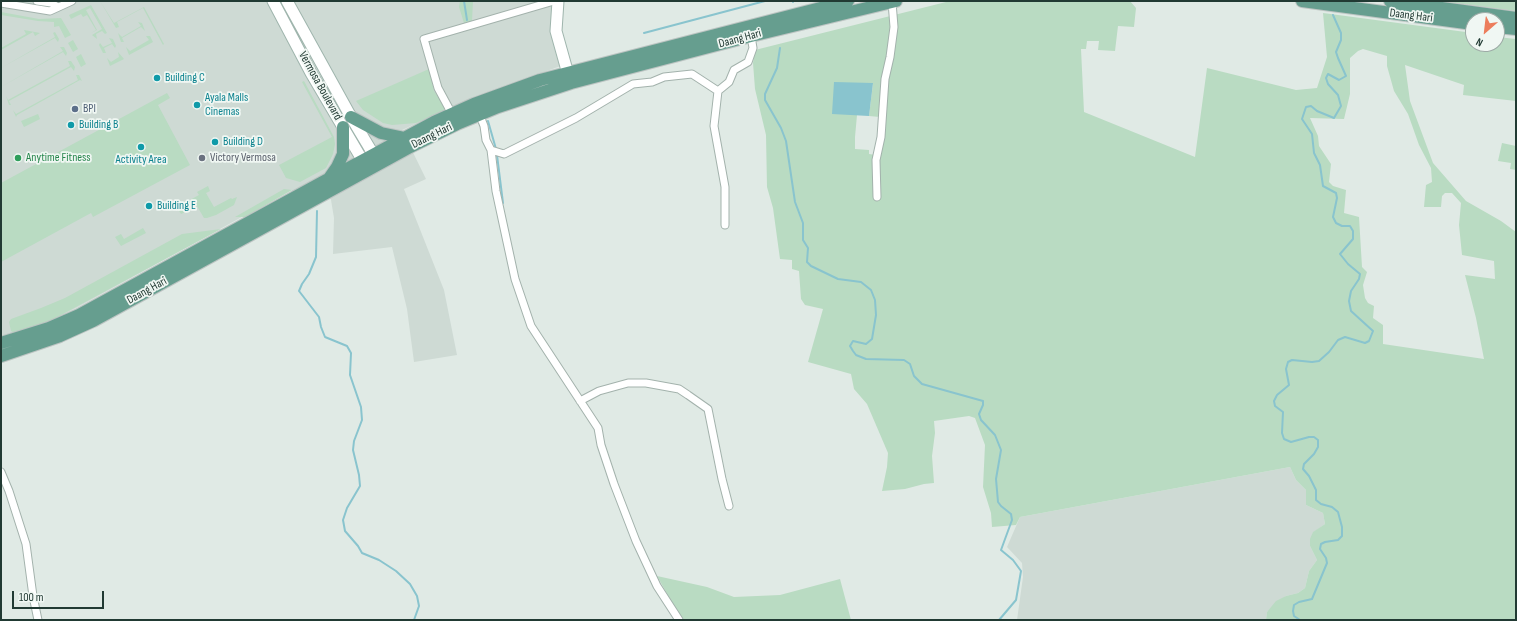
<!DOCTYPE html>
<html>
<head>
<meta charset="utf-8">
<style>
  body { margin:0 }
  #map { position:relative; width:1517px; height:621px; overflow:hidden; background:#e0eae5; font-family:"Sofia Sans Condensed",sans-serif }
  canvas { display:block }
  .frame { position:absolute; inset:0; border:2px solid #213a33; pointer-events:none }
  .north { position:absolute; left:1465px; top:12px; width:40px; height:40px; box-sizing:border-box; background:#f0f7f3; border:1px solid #9daba6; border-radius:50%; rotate:208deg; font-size:11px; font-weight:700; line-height:16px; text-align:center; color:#213a33 }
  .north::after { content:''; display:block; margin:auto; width:14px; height:18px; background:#ec7d5c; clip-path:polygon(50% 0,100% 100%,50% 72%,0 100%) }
  .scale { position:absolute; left:12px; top:591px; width:92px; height:18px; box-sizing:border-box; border:2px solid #213a33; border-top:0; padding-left:5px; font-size:12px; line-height:14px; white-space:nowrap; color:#213a33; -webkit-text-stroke:3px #f0f7f3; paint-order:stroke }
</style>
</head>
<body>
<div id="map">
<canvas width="1517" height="621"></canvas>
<div class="frame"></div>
<div class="north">N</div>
<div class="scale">100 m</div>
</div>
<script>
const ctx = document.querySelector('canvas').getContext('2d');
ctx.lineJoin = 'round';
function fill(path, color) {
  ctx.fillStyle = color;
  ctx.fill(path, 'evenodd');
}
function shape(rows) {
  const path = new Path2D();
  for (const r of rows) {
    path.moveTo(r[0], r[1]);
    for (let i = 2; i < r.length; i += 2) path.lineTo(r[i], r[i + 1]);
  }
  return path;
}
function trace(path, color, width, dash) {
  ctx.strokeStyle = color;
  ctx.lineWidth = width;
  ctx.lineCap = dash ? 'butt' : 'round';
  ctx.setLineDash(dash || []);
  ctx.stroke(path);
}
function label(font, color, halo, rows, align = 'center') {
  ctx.font = font + ' "Sofia Sans Condensed",sans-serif';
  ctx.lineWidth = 3.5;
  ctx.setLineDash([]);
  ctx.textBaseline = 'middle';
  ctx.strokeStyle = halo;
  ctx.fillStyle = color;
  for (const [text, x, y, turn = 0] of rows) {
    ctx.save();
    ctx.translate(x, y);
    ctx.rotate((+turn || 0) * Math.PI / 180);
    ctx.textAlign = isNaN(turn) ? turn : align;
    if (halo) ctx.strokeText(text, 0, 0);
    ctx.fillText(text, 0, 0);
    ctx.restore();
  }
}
fill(shape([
  [1,1,563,1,561,30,569,63,474,97,402,130,426,179,404,189,444,290,457,355,414,362,407,309,392,247,333,254,334,218,331,200,322,177,293,192,291,190,78,307,50,321,22,331,1,336],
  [1290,467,1296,480,1306,490,1306,505,1323,513,1325,524,1314,532,1310,546,1317,560,1309,571,1305,588,1298,593,1286,596,1267,612,1266,620,1017,620,1023,577,1022,563,1007,547,1020,517]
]), '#cedad4');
fill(shape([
  [100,1,114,23,144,7,164,44,163,45,143,8,117,22,119,27,116,28],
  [460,1,473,1,472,21,464,23,459,7],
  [950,1,1130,1,1136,8,1134,27,1118,26,1115,51,1098,50,1099,41,1087,41,1086,49,1081,49,1084,112,1195,157,1207,68,1296,90,1317,88,1327,57,1323,13,1473,33,1473,44,1497,44,1497,37,1516,39,1516,101,1463,95,1464,85,1405,65,1410,101,1433,163,1466,201,1501,221,1516,232,1516,620,1266,620,1267,612,1276,601,1286,596,1298,593,1305,588,1309,571,1317,560,1310,546,1310,539,1313,532,1325,524,1323,513,1306,505,1306,490,1296,480,1290,467,1020,517,1016,525,992,527,991,513,983,487,985,445,975,418,969,416,934,421,935,433,932,456,934,483,924,484,905,489,882,491,887,467,888,453,867,404,854,389,851,374,808,362,823,309,805,305,801,299,799,271,792,269,792,260,780,259,773,208,767,187,766,135,755,89,753,63,755,50],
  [1363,49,1387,56,1387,66,1394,91,1408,114,1419,145,1431,168,1432,182,1426,185,1424,207,1441,207,1442,196,1445,193,1452,193,1461,203,1459,225,1462,255,1494,261,1495,279,1465,275,1476,318,1484,359,1383,344,1383,325,1373,318,1374,306,1368,303,1365,298,1363,285,1367,272,1362,267,1359,217,1344,213,1346,190,1333,186,1329,182,1331,164,1319,146,1318,136,1310,118,1344,119,1350,94,1350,58,1358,51],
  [873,83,869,116,880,117,876,155,869,154,869,150,855,149,855,137,857,115],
  [1440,1,1516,1,1516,11],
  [91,5,107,33,105,34,102,31,96,34,97,39,92,35,102,29,90,8,86,10,97,30,91,33,96,30,87,15,83,17,81,14,71,19,69,15],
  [1,12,39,19,61,18,71,35,65,38,59,26,54,27,54,22,38,21,1,15],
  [138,22,142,23,145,31,141,27,122,38,124,42,121,42,118,33,122,37,141,26],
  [24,30,40,33,35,36,33,32,1,50,1,48,26,34],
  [55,32,59,39,58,42,55,38,1,68,55,37,53,33],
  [146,36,150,36,153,42,129,55,126,47,130,51,149,40],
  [109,38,113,39,116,46,115,48,112,44,104,48,106,53,103,53,99,45,100,43,103,47,112,43],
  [73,40,78,49,73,52,68,43],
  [60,47,64,47,67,53,66,56,63,52,1,87,63,51],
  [118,52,124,59,110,66,107,58,111,62,119,57],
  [81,54,86,64,81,67,76,57],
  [68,61,71,61,75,67,74,71,71,67,9,101,11,105,9,105,6,96,8,100,70,66],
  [429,69,434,91,444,106,445,110,416,123,392,125,383,123,363,110,356,101],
  [76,75,79,75,82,81,80,80,17,115,16,117,13,110,16,114,78,80],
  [304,81,334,137,335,144,333,154,326,168,300,182,286,178,279,165,332,137,302,82],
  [167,93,170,98,158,105,190,165,93,217,91,213,1,262,1,183],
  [38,114,40,119,24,127,21,121],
  [1502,143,1516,146,1516,170,1510,169,1511,163,1498,161],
  [208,186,210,191,206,193,214,207,231,198,232,199,237,197,234,205,216,215,207,218,204,218,197,206,181,214,178,209,189,203,188,201,199,195,197,192],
  [284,189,292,190,245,217,235,217],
  [143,228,146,233,121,246,115,237,121,234,124,239],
  [221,229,50,321,14,333,11,331,9,322,11,319,41,308,65,298,182,234],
  [657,576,707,587,734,597,780,595,840,579,851,620,682,620]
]), '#b9dbc2');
fill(shape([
  [834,82,873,83,869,116,832,114]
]), '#89c4ce');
trace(shape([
  [464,1,467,20],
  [793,2,793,1],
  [644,33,765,1],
  [780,48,777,68,765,94,765,100,781,128,786,141,795,202,803,223,803,240,808,248,807,262,811,266,838,279,861,282,871,290,875,300,876,315,872,339,866,344,853,341,850,346,853,351,856,355,866,359,904,360,910,364,914,376,922,384,983,401,983,405,979,414,981,420,995,435,1001,450,996,479,998,502,1001,506,1011,514,1012,520,1001,550,1013,560,1021,571,1016,600,999,620],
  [488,121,496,149],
  [497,155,503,203],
  [317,211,316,257,309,274,302,284,299,291,319,317,321,327,325,337,347,346,351,353,350,375,361,407,362,420,354,441,353,450,359,475,360,486,347,508,343,520,345,531,358,546,362,553,379,560,396,571,410,584,417,596,419,606,414,620],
  [1313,620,1300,620,1294,616,1293,611,1294,605,1299,602,1312,599,1327,563,1326,558,1320,549,1321,544,1325,542,1338,540,1342,536,1342,527,1338,512,1332,507,1321,504,1316,500,1316,490,1309,476,1303,469,1304,464,1314,454,1318,447,1318,440,1314,437,1309,437,1291,442,1284,439,1282,433,1283,412,1275,406,1274,401,1277,395,1289,385,1286,369,1288,362,1292,360,1312,362,1319,361,1329,352,1338,340,1345,337,1365,343,1369,341,1373,331,1351,311,1349,301,1351,291,1359,279,1360,274,1348,264,1340,254,1353,239,1353,231,1350,226,1342,226,1336,223,1333,217,1337,198,1336,193,1323,186,1320,165,1314,153,1312,134,1302,119,1306,107,1311,106,1317,111,1334,118,1341,106,1338,95,1328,84,1326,78,1328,74,1339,80,1346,76,1338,58,1336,52,1341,40,1341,33,1333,15]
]), '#89c4ce', 2);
const street = shape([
  [37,1,51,3,58,7],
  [1,3,50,11,72,1],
  [718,91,729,82,734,70,748,62,753,48,751,36],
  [478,111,484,126,486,140,491,150,496,191,515,279,531,326,598,428,601,445,614,484,636,541,657,586,679,620],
  [452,114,438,88,424,39,554,1],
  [491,150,504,154,576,118,633,84,652,82,664,77,692,74,718,91,714,126,725,187,725,225],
  [877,197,876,160,881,137,885,79,890,57,894,27,892,2],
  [580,401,599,391,628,383,646,383,679,389,688,395,708,409,722,479,729,506],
  [1,472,9,491,26,544,33,596,38,620]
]);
const secondary = shape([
  [273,1,311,73,367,168],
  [287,1,351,117,378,162],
  [558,1,556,31,570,81]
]);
const primary = shape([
  [1302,1,1473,24],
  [1390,1,1516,18],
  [1497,27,1516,29],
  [351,117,381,133,405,138],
  [330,177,337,167,343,154,343,127],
  [1,343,49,328,79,315,330,178,434,122,474,104,540,80,848,1],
  [1,356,60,336,93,321,410,147,457,124,498,107,571,83,751,36,896,1]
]);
trace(street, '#a3b2ac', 9);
trace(secondary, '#9fb5ad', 13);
trace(primary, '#bcc4c2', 14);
trace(street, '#fff', 7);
trace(secondary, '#fff', 11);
trace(primary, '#669e8f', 12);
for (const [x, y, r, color] of [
  [157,78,4,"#0f9aa8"],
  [197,105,4,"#0f9aa8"],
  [75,109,4,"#5c6f8a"],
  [71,125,4,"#0f9aa8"],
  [215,142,4,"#0f9aa8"],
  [141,147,4,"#0f9aa8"],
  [18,158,4,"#2e9e5b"],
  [202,158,4,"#6b7280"],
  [149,206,4,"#0f9aa8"]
]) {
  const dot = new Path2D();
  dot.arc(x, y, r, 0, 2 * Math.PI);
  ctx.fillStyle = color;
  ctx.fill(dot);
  trace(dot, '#f0f7f3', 1.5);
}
label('12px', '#213a33', '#f0f7f3', [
  ["Daang Hari",1411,16,7],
  ["Daang Hari",740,39,-15],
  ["Vermosa Boulevard",320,86,61],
  ["Daang Hari",432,136,-26],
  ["Daang Hari",147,291,-29]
]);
label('12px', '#0d838f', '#f0f7f3', [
  ["Building C",165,78],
  ["Ayala Malls",205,98],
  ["Cinemas",205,112],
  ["Building B",79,125],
  ["Building D",223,142],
  ["Activity Area",141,160,"center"],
  ["Building E",157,206]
], 'left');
label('12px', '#4e5e75', '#f0f7f3', [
  ["BPI",83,109]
], 'left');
label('12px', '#27864d', '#f0f7f3', [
  ["Anytime Fitness",26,158]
], 'left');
label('12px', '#5b616d', '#f0f7f3', [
  ["Victory Vermosa",210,158]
], 'left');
</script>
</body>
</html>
